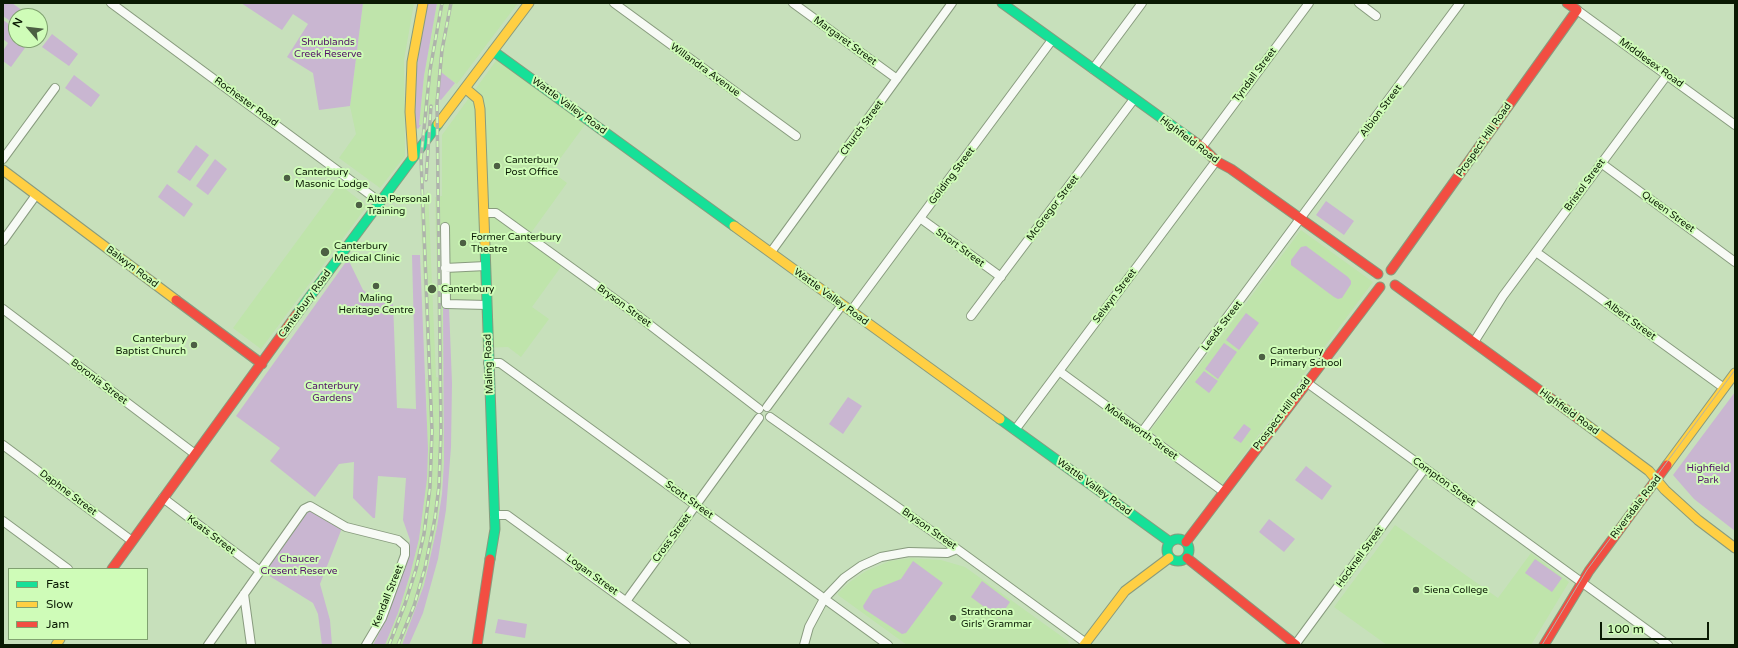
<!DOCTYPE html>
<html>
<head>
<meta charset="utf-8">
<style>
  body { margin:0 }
  #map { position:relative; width:1738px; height:648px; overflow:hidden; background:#c7e0bb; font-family:"Varela Round",sans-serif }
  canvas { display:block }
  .frame { position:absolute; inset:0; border:4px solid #0a1a03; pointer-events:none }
  .legend { position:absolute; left:8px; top:568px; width:140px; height:72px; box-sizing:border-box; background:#cffcb8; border:1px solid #80a270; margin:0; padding:5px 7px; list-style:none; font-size:12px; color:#0a1a03 }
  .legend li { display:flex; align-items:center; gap:8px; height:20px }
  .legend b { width:20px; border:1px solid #80a270 }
  .north { position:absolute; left:8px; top:8px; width:40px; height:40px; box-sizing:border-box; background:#cffcb8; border:1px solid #80a270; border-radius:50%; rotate:298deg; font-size:11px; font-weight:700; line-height:16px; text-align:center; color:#0a1a03 }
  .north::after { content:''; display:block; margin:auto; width:14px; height:18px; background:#4c5f43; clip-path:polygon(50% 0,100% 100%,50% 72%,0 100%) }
  .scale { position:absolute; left:1600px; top:622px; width:109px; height:18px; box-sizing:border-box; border:2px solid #0a1a03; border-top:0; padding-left:5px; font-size:12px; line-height:14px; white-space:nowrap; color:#0a1a03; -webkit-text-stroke:3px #cffcb8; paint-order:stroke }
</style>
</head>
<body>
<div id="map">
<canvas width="1738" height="648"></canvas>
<div class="frame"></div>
<ul class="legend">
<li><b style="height:5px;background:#16e098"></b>Fast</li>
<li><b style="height:5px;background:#ffcf43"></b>Slow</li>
<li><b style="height:5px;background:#f24e42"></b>Jam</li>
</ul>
<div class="north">N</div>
<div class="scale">100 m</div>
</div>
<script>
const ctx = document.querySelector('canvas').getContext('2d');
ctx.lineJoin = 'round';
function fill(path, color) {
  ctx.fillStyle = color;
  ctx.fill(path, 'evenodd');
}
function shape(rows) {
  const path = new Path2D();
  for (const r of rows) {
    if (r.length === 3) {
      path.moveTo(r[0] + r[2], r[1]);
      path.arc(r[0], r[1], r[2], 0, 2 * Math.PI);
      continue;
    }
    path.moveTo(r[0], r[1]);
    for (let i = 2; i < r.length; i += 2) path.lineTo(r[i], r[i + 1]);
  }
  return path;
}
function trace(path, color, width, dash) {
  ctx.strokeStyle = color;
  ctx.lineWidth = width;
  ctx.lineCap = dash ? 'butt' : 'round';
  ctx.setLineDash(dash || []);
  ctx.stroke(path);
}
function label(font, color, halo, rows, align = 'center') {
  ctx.font = font + ' "Varela Round",sans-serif';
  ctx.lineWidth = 4;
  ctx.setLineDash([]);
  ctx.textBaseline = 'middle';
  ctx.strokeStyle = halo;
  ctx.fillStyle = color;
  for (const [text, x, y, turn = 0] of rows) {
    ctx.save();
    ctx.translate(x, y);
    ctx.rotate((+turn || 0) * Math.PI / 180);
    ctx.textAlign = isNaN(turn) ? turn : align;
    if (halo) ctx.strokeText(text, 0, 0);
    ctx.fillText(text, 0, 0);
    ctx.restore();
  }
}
fill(shape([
  [363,3,414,3,404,60,405,153,405,156,380,188,339,158,356,134,350,106],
  [437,3,518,3,457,84,441,73,439,99,421,125,419,125,424,76],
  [498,58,587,122,551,171,567,183,528,237,563,264,532,307,549,319,521,357,508,347,482,348,481,306,443,307,444,462,437,527,424,585,402,645,385,645,398,613,410,575,419,539,427,413,426,379,428,379,420,204,428,190,436,377,439,378,435,197,442,196,442,135],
  [339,184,367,206,261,349,233,328],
  [1301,230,1373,282,1222,484,1150,431],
  [1395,525,1498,598,1531,553,1569,582,1531,645,1387,645,1334,607],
  [911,558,941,560,965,567,1068,641,1069,645,907,645,838,595,838,593,851,581,866,571,890,561]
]), '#bfe4ab');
fill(shape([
  [3,3,12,3,30,16,16,16,16,25,3,16],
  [241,3,363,3,350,106,319,110,313,73,287,57,308,24,293,14,282,30],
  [426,3,437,3,424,76,419,125,421,125,418,129,415,127,415,80],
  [3,20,16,29,16,40,30,41,11,67,3,61,3,51,8,43,3,39],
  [52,34,78,54,69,66,42,47],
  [441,72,455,83,441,100,439,99],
  [74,75,100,95,91,107,65,88],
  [196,145,209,155,190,181,177,172],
  [215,159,227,169,208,195,196,186],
  [167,184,193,204,184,217,158,197],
  [1326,201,1354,221,1344,235,1316,215],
  [1306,246,1348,277,1351,281,1351,284,1342,298,1338,299,1334,297,1291,265,1291,260,1301,247],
  [412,255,420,255,428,449,427,479,419,539,410,575,398,613,385,645,373,645,385,621,408,553,410,540,403,520,406,478,378,476,375,518,373,518,353,498,354,462,339,464,315,497,270,461,280,448,236,416,348,259,363,290,381,302,393,302,397,408,416,409],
  [443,307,449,307,452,383,451,447,446,510,438,559,423,613,409,645,402,645,424,585,437,527,442,494,444,462],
  [1246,313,1259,323,1239,350,1226,340],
  [1224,343,1237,352,1218,379,1205,369],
  [1204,371,1218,381,1209,393,1195,382],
  [1735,392,1735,531,1694,499,1673,475],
  [848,397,862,406,843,434,829,424],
  [1244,424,1251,429,1241,443,1233,438],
  [1306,466,1332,486,1322,500,1295,480],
  [311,510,342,528,320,584,330,620,332,645,322,645,318,614,313,603,263,572,308,511],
  [1269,519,1295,539,1284,552,1259,532],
  [1535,559,1562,578,1552,592,1525,573],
  [913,561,943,583,906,633,902,634,864,609,863,606,873,590,901,579],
  [982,581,1010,602,999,618,971,597],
  [498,619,527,624,525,638,495,633]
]), '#c9b6d1');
const street = shape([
  [111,3,380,202],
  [614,3,796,136],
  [793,3,897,79],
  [1359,3,1376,16],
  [1577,10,1735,125],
  [1093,69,1142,3],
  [1202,147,1309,3],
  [3,159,55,88],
  [1601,163,1735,262],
  [484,213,496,213,637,315,759,409],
  [920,218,1001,277],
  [445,227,446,304,487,305],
  [3,241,36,195],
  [771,252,952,3],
  [1536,252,1724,388],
  [445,268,486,266],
  [3,309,195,454],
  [851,311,1052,40],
  [971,316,1134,99],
  [1474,342,1503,296,1667,75],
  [488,363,500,363,888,645],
  [1059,371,1224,492],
  [1306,382,1668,645],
  [767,407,842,305],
  [770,417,957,549,1086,643],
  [1015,430,1216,161],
  [1142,432,1460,3],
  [3,445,132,541],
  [163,498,260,571],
  [494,515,507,515,686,645],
  [3,521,68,569],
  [244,594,251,645],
  [627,600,759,418],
  [208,645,304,509,310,506,346,527,398,540,405,546,405,555,382,618,366,645],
  [804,645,809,627,824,599,844,578,861,566,881,557,909,552,947,553,957,549],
  [1295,645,1425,468]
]);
const fast = shape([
  [1002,3,1192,140],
  [493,51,734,226],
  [485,246,495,529,490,559],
  [297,314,438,124],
  [1000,419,1170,542],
  [1178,550,11]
]);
const slow = shape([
  [465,88,478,99,480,109,485,246],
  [438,124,529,3],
  [413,157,410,112,412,62,423,3],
  [3,170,176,300],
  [734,226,1000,419],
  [1579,419,1649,471,1665,490,1698,520,1735,548],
  [1667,465,1735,373],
  [56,645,60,639],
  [1084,645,1125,591,1169,558]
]);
const jam = shape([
  [1192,140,1202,147,1216,161,1231,169,1378,274],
  [1391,270,1577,10,1567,3],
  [1395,285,1579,419],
  [176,300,262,364],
  [1186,542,1380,287],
  [1187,558,1296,645],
  [112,569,297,314],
  [477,645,490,559],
  [1544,645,1589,571,1667,465]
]);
trace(street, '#889b7e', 10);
trace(fast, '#889b7e', 11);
trace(slow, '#889b7e', 11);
trace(jam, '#889b7e', 11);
trace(street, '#f7faf5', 8);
trace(fast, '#16e098', 9);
trace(slow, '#ffcf43', 9);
trace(jam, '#f24e42', 9);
trace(shape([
  [1542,645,1587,570,1735,370]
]), '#aeb3ab', 1);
const rail = shape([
  [426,180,431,106],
  [389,645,405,604,416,569,424,534,430,487,432,431,421,158,430,70,442,3],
  [398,645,414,606,425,568,435,518,439,486,441,432,437,103,442,50,451,3]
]);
trace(rail, '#aeb3ab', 3.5);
trace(rail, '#cffcb8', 2, [6]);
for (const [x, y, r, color] of [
  [497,166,4,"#4c5f43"],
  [287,178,4,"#4c5f43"],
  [359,205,4,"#4c5f43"],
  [463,243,4,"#4c5f43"],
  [325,252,5,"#4c5f43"],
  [376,286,4,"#4c5f43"],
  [432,289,5,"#4c5f43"],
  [194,345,4,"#4c5f43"],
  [1262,357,4,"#4c5f43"],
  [1416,590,4,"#4c5f43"],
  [953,618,4,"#4c5f43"]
]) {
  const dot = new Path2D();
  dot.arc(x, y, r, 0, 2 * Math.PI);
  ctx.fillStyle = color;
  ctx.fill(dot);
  trace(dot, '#cffcb8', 1.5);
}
label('10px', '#0a1a03', '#cffcb8', [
  ["Margaret Street",845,41,36],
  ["Middlesex Road",1651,63,36],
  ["Willandra Avenue",705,70,36],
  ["Tyndall Street",1255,75,-53],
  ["Rochester Road",246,102,36],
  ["Wattle Valley Road",569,106,36],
  ["Albion Street",1381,111,-53],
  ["Church Street",862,128,-54],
  ["Highfield Road",1189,140,37],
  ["Prospect Hill Road",1484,140,-55],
  ["Golding Street",952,176,-53],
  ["Bristol Street",1585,185,-54],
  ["McGregor Street",1053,208,-53],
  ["Queen Street",1668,212,36],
  ["Short Street",960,248,36],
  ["Balwyn Road",132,267,37],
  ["Selwyn Street",1115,296,-53],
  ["Wattle Valley Road",831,297,36],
  ["Canterbury Road",305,304,-54],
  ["Bryson Street",624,306,36],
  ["Albert Street",1630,320,36],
  ["Leeds Street",1222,326,-53],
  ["Maling Road",489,364,-92],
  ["Boronia Street",99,382,37],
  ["Highfield Road",1569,412,36],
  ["Prospect Hill Road",1282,414,-53],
  ["Molesworth Street",1141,432,36],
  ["Compton Street",1444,482,36],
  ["Wattle Valley Road",1094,487,36],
  ["Daphne Street",68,493,37],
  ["Scott Street",689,500,36],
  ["Riversdale Road",1636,507,-53],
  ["Bryson Street",929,529,35],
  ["Keats Street",211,535,37],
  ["Cross Street",672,538,-54],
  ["Hocknell Street",1360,557,-54],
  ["Logan Street",592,575,36],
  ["Kendall Street",388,596,-68]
]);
label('10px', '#531369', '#cffcb8', [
  ["Shrublands",328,42],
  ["Creek Reserve",328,54],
  ["Canterbury",332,386],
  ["Gardens",332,398],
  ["Highfield",1708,468],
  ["Park",1708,480],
  ["Chaucer",299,559],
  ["Cresent Reserve",299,571]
]);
label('10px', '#0a1a03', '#cffcb8', [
  ["Canterbury",505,160],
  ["Post Office",505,172],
  ["Canterbury",295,172],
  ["Masonic Lodge",295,184],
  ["Alta Personal",367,199],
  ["Training",367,211],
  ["Former Canterbury",471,237],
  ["Theatre",471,249],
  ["Canterbury",334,246],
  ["Medical Clinic",334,258],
  ["Canterbury",441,289],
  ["Maling",376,298,"center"],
  ["Heritage Centre",376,310,"center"],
  ["Canterbury",186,339,"right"],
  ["Baptist Church",186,351,"right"],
  ["Canterbury",1270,351],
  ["Primary School",1270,363],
  ["Siena College",1424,590],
  ["Strathcona",961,612],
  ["Girls' Grammar",961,624]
], 'left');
</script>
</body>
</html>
